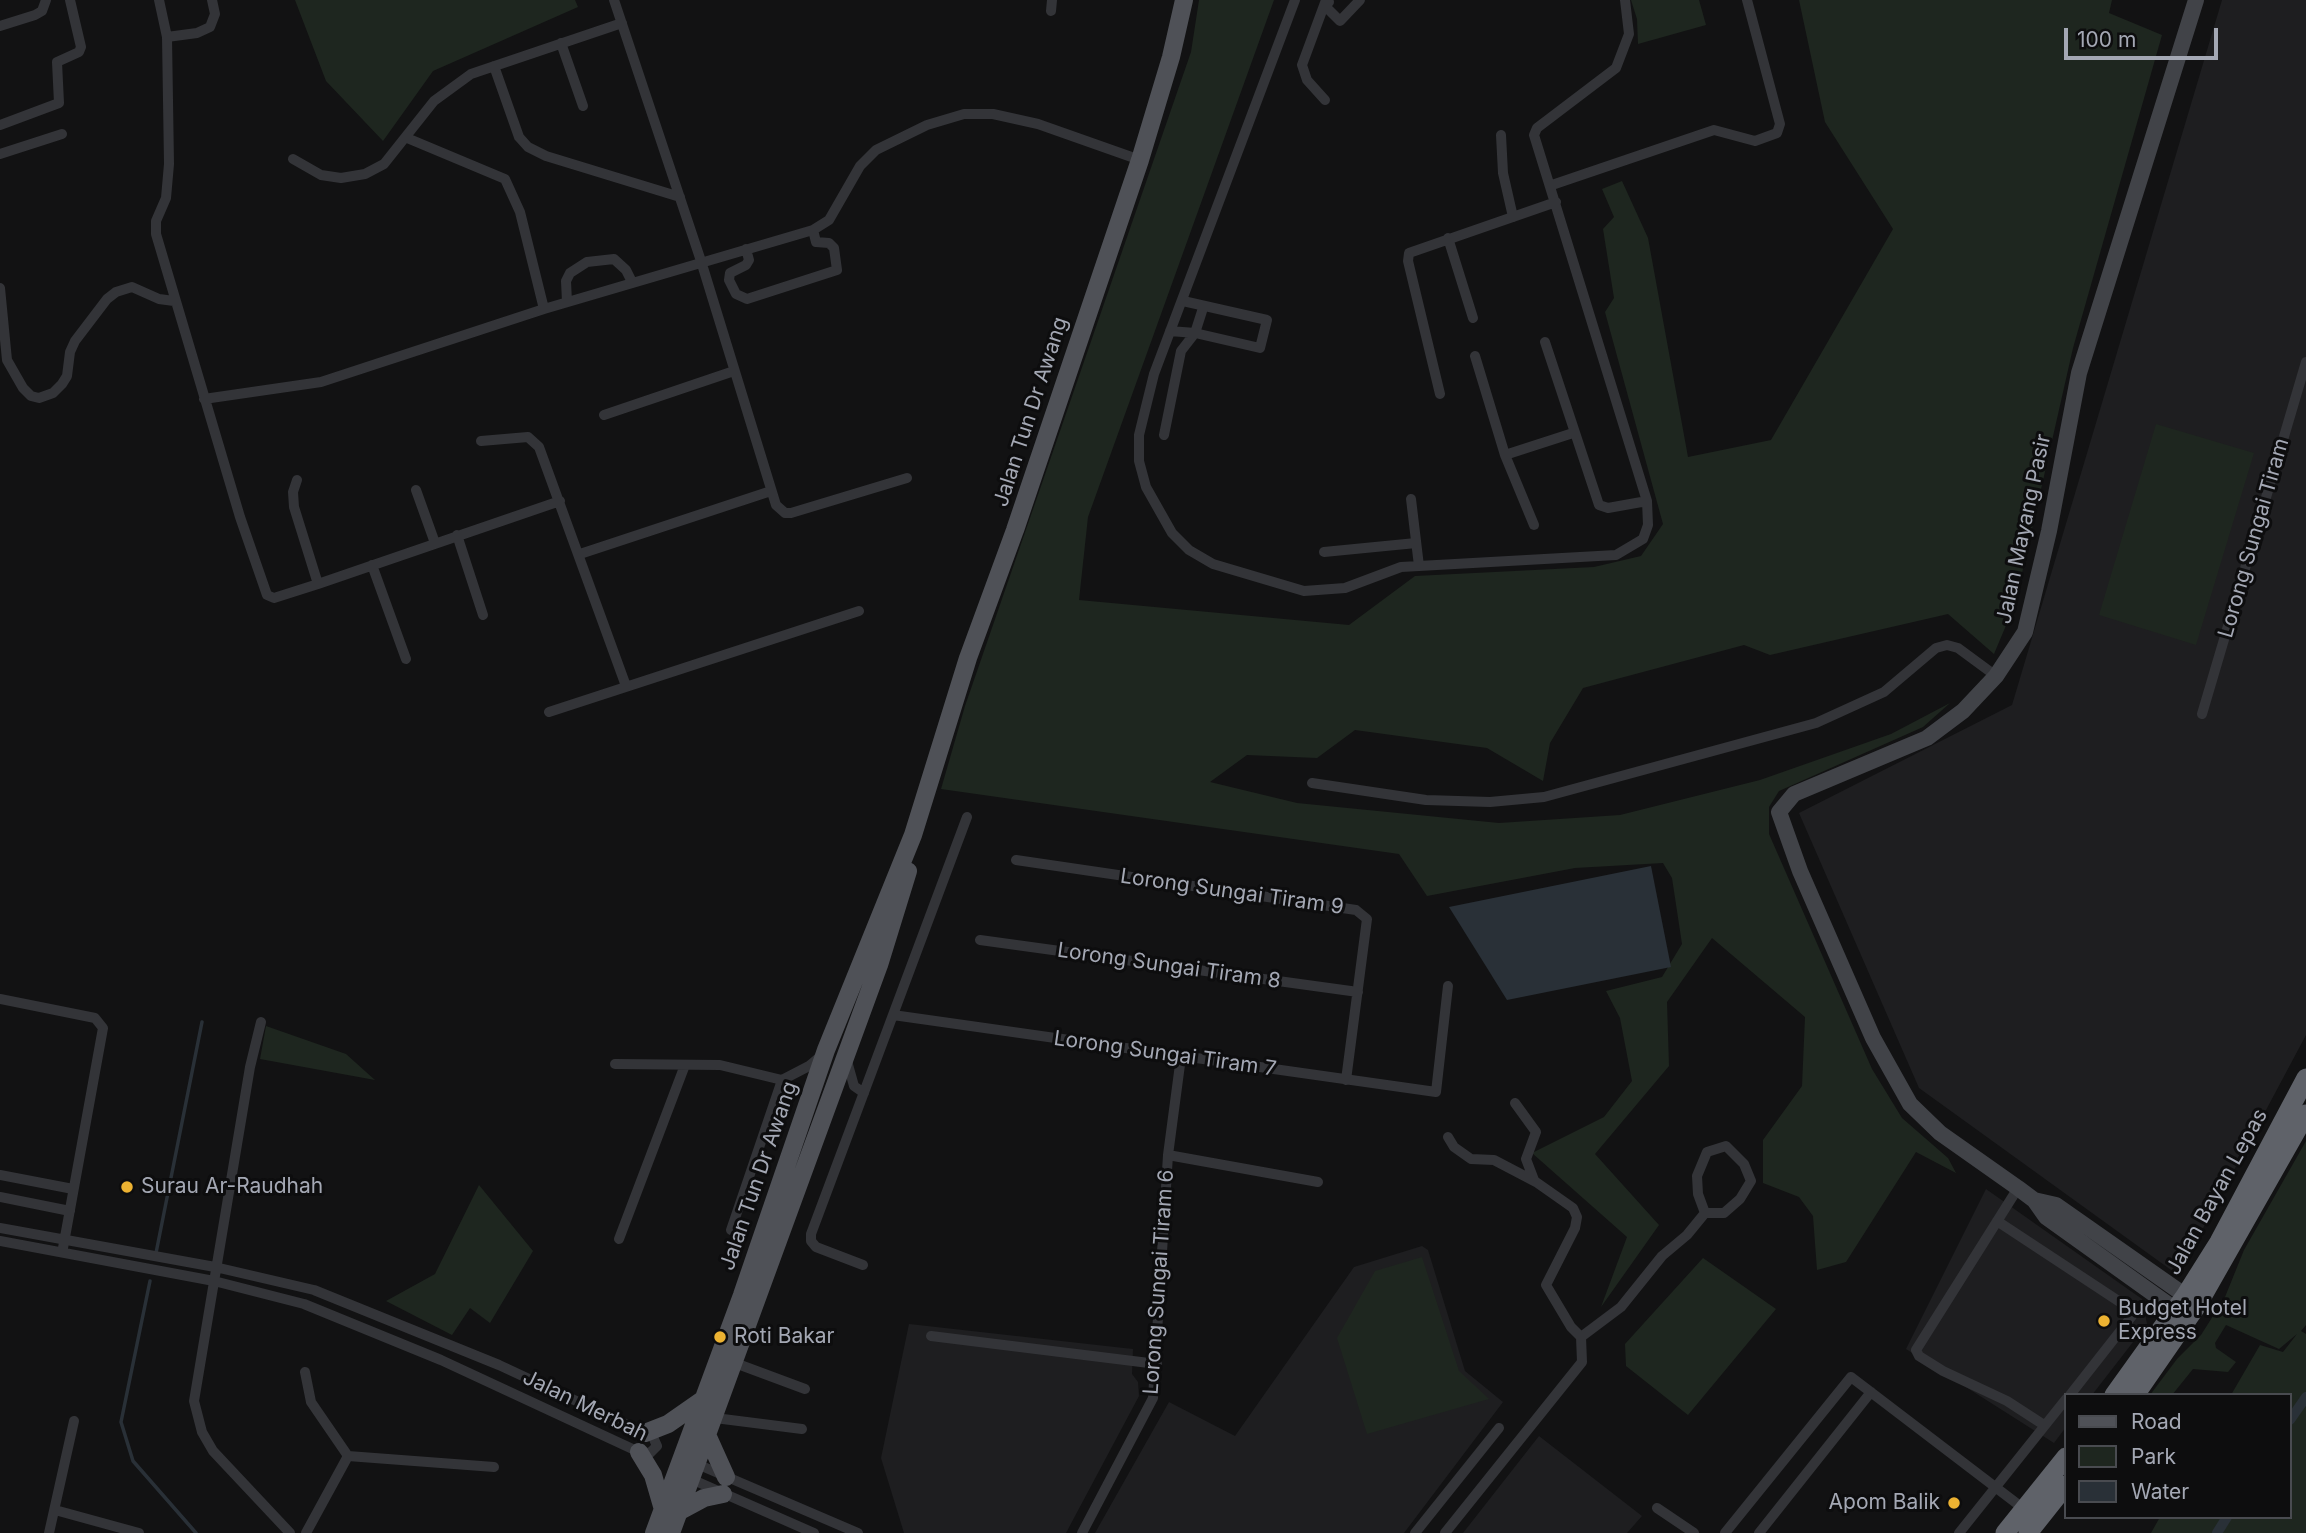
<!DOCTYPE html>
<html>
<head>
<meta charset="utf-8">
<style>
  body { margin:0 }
  #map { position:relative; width:2306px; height:1533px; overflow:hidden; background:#121213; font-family:Inter,sans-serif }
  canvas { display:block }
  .legend { position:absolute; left:2064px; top:1393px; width:228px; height:126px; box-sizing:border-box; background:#0d0d0e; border:2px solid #494b50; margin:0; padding:9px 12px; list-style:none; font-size:21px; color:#a4a8b4 }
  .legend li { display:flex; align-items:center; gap:14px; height:35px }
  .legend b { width:35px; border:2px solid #494b50 }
  .scale { position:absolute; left:2064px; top:28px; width:154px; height:32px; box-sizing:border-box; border:4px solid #a4a8b4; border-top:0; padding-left:9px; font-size:21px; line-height:24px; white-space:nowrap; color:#a4a8b4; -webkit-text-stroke:5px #0d0d0e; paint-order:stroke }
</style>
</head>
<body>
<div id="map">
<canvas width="2306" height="1533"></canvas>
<ul class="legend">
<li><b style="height:9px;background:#4f5157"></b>Road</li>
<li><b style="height:19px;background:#1e261f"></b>Park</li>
<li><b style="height:19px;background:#293037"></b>Water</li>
</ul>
<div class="scale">100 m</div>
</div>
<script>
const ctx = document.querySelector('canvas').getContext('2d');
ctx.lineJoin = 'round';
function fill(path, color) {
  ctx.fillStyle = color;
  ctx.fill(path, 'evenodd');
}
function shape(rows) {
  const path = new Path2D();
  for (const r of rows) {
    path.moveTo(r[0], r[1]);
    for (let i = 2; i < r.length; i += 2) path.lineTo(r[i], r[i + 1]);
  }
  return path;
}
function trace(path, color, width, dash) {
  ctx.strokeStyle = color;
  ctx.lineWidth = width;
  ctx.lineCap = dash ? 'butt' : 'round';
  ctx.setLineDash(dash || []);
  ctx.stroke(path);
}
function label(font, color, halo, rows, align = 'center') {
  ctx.font = font + ' Inter,sans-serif';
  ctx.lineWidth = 6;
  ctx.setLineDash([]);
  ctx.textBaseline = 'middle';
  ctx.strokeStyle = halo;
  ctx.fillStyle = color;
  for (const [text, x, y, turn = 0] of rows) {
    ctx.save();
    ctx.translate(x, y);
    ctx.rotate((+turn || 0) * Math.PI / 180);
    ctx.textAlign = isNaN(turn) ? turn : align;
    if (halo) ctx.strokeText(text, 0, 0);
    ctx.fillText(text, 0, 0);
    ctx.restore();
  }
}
fill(shape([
  [2222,0,2306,0,2306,1035,2178,1275,1919,1088,1799,813,2012,705],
  [1986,1189,2142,1299,2147,1324,2092,1395,2066,1395,2066,1427,2054,1443,1906,1349],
  [1422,1246,1428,1250,1465,1371,1503,1402,1404,1533,1095,1533,1169,1402,1235,1436,1354,1267],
  [909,1324,1133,1349,1132,1374,1138,1382,1139,1396,1066,1533,904,1533,881,1458],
  [1539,1436,1642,1516,1627,1533,1463,1533]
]), '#1e1e20');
fill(shape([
  [295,0,575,0,578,7,433,71,383,141,326,81],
  [1199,0,1274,0,1088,517,1079,600,1349,625,1415,576,1594,567,1641,556,1663,524,1605,312,1614,298,1603,229,1614,217,1602,189,1622,181,1648,238,1688,457,1771,440,1893,229,1825,122,1799,0,2112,0,2109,13,2162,35,2073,348,2015,604,1994,654,1948,614,1770,655,1744,645,1583,688,1550,743,1543,781,1487,748,1355,730,1317,758,1247,755,1210,782,1297,803,1499,823,1620,815,1760,780,1891,734,1950,703,1923,727,1779,791,1769,807,1769,834,1872,1069,1902,1118,1948,1158,1956,1173,1916,1152,1846,1262,1817,1270,1813,1216,1799,1197,1763,1183,1763,1140,1802,1086,1805,1017,1712,938,1667,1002,1669,1066,1595,1154,1659,1225,1601,1307,1627,1237,1532,1153,1604,1117,1632,1081,1620,1018,1606,991,1662,977,1682,944,1672,878,1663,863,1575,868,1427,896,1399,854,941,789,965,706,1191,52],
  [1631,0,1699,0,1706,25,1638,44,1637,19],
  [2156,424,2254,453,2196,645,2099,615],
  [266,1026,346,1054,375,1080,260,1059],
  [2306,1141,2306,1325,2301,1331,2306,1334,2306,1533,2151,1533,2160,1517,2290,1517,2290,1395,2231,1395,2260,1345,2283,1352,2297,1334,2279,1349,2226,1325,2215,1343,2216,1348,2236,1362,2228,1372,2193,1369,2172,1395,2150,1395,2177,1359,2201,1335,2225,1297,2244,1250],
  [479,1185,533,1251,490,1323,470,1308,452,1335,386,1301,435,1274],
  [1422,1257,1459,1371,1489,1399,1367,1434,1337,1338,1375,1271],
  [1703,1258,1776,1309,1688,1415,1626,1366,1625,1344]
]), '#1e261f');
fill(shape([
  [1651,866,1671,967,1507,1000,1449,907]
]), '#293037');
trace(shape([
  [156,1253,202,1022],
  [150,1281,121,1422,133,1461,196,1533]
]), '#293037', 3.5);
trace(shape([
  [2290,1420,2306,1397],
  [2217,1533,2227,1517]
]), '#293037', 10);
trace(shape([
  [159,0,167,37,169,164,166,198,156,221,156,234,240,517,267,595,274,598,318,584,560,501],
  [614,0,701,261,776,505,785,513,791,513,907,478],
  [1295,0,1154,374,1139,435,1139,461,1146,487,1172,533,1189,550,1213,564,1304,591,1345,588,1401,567,1616,555,1643,539,1648,525,1647,501,1534,135,1537,128,1616,68,1629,34,1625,0],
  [1329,2,1325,6,1340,21,1360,0],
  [1051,11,1052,0],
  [0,26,35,15,42,11,46,0],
  [167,37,197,33,210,27,215,14,212,0],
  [561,43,583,106],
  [494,66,519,137,528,147,546,156,680,197],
  [1325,100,1307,80,1302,65,1326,0],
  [0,125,59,103,57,62,79,52,81,47,70,0],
  [1501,135,1503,173,1513,217],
  [407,138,505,179,520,212,544,309],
  [0,154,62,134],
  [293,159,321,175,341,178,365,174,384,164,434,101,471,74,622,23],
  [1552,185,1714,130,1755,141,1777,133,1780,124,1747,0],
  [1448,238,1473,318],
  [746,249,749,260,746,265,730,273,729,280,736,294,747,299,837,270,834,248,829,243,816,242,813,230],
  [0,288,7,360,23,388,31,396,39,398,53,393,62,384,67,376,70,352,75,341,107,299,116,292,132,287,159,299,174,301],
  [567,302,566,281,570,273,587,262,614,259,626,270,632,282],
  [1170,331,1195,333,1260,348,1267,320,1183,301],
  [1545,342,1599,505,1608,508,1647,501],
  [1475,356,1505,455,1534,525],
  [1440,394,1408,261,1409,253,1556,202],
  [204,399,321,382,544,309,813,230,829,220,860,166,876,150,927,125,964,114,993,114,1038,124,1140,160],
  [604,415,734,371],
  [1164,435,1181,351,1195,333,1203,308],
  [481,441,528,437,539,447,626,686],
  [1505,455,1573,433],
  [297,480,293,492,294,507,318,584],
  [416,490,435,543],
  [1411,499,1419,566],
  [457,535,483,615],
  [1324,552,1416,543],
  [580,554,771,491],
  [372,565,406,659],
  [549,712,859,611],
  [2202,714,2306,362],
  [1312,783,1426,800,1490,802,1544,797,1816,723,1884,692,1936,648,1947,645,1958,648,1996,676],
  [1016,860,1356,910,1367,919,1346,1080],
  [980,940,1358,992],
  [0,999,95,1018,103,1028,63,1248],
  [893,1015,1436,1092,1448,986],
  [261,1022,250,1067,194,1401,202,1432,213,1451,290,1533],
  [847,1061,854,1086,864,1093],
  [615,1064,720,1065,782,1080,809,1066,822,1055],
  [1515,1103,1536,1132,1526,1159,1534,1180],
  [1168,1155,1318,1182],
  [0,1175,73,1189],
  [2018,1188,1916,1350,1919,1356,1943,1371,2007,1401,2044,1425],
  [0,1197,70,1211],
  [1997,1221,2129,1308,2132,1316,2070,1395],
  [0,1228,215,1267,314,1290,499,1365,645,1433,653,1437,657,1446,650,1453,639,1452,441,1360,304,1304,214,1281,0,1241],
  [731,1230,782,1080],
  [619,1239,685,1065],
  [863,1265,816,1247,811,1241,811,1234,967,817],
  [931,1336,1157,1364],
  [1581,1337,1621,1307,1662,1256,1687,1235,1705,1213,1698,1194,1697,1176,1707,1152,1726,1146,1744,1164,1751,1181,1740,1199,1724,1213,1705,1213],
  [735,1363,805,1389],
  [305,1372,311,1402,348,1456,494,1467],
  [715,1418,802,1429],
  [697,1464,858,1533],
  [691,1479,814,1533],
  [1657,1508,1694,1533],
  [55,1510,139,1533],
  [49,1533,74,1421],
  [306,1533,348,1456],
  [1082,1533,1153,1398,1168,1155,1181,1057],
  [1415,1533,1499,1428],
  [1445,1533,1582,1362,1581,1337,1571,1327,1546,1285,1575,1228,1577,1217,1573,1208,1536,1182,1494,1160,1471,1159,1454,1147,1448,1137],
  [1725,1533,1851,1377,2024,1509],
  [1759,1533,1871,1392],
  [1959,1533,2066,1399]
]), '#333438', 10);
trace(shape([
  [2034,1200,2046,1217,2183,1315],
  [2193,1301,2056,1205,2034,1200,2018,1188,1940,1133,1910,1104,1873,1038,1800,871,1779,812,1794,794,1927,738,1963,711,1996,676,2025,632,2049,531,2079,373,2196,0]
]), '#414348', 16);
trace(shape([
  [645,1433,668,1424,701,1401],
  [708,1437,726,1477],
  [639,1452,653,1475,662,1506],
  [678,1512,704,1498,723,1494],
  [654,1533,742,1295,826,1050,913,835,968,658,1015,530,1140,160,1171,57,1184,0],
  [671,1533,879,965,908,871]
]), '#4f5157', 18);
trace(shape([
  [2114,1395,2185,1296,2219,1242,2306,1078],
  [2135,1395,2198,1304,2306,1114],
  [2005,1533,2066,1457],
  [2028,1533,2066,1485]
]), '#5f6269', 19);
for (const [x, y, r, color] of [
  [127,1187,7,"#ecb232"],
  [2104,1321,7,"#ecb232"],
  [720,1337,7,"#ecb232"],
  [1954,1503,7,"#ecb232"]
]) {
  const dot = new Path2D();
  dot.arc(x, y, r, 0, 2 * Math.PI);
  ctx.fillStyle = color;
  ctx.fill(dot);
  trace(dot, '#0d0d0e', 2.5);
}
label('21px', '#a4a8b4', '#0d0d0e', [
  ["Jalan Tun Dr Awang",1031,412,-72],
  ["Jalan Mayang Pasir",2024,529,-78],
  ["Lorong Sungai Tiram",2254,538,-74],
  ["Lorong Sungai Tiram 9",1232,892,8],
  ["Lorong Sungai Tiram 8",1169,966,8],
  ["Lorong Sungai Tiram 7",1165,1054,8],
  ["Jalan Tun Dr Awang",759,1176,-71],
  ["Jalan Bayan Lepas",2217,1192,-61],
  ["Lorong Sungai Tiram 6",1159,1282,-86],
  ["Jalan Merbah",585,1406,26]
]);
label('21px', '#a4a8b4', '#0d0d0e', [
  ["Surau Ar-Raudhah",141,1187],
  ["Budget Hotel",2118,1309],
  ["Express",2118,1333],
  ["Roti Bakar",734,1337],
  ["Apom Balik",1940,1503,"right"]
], 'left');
</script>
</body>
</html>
